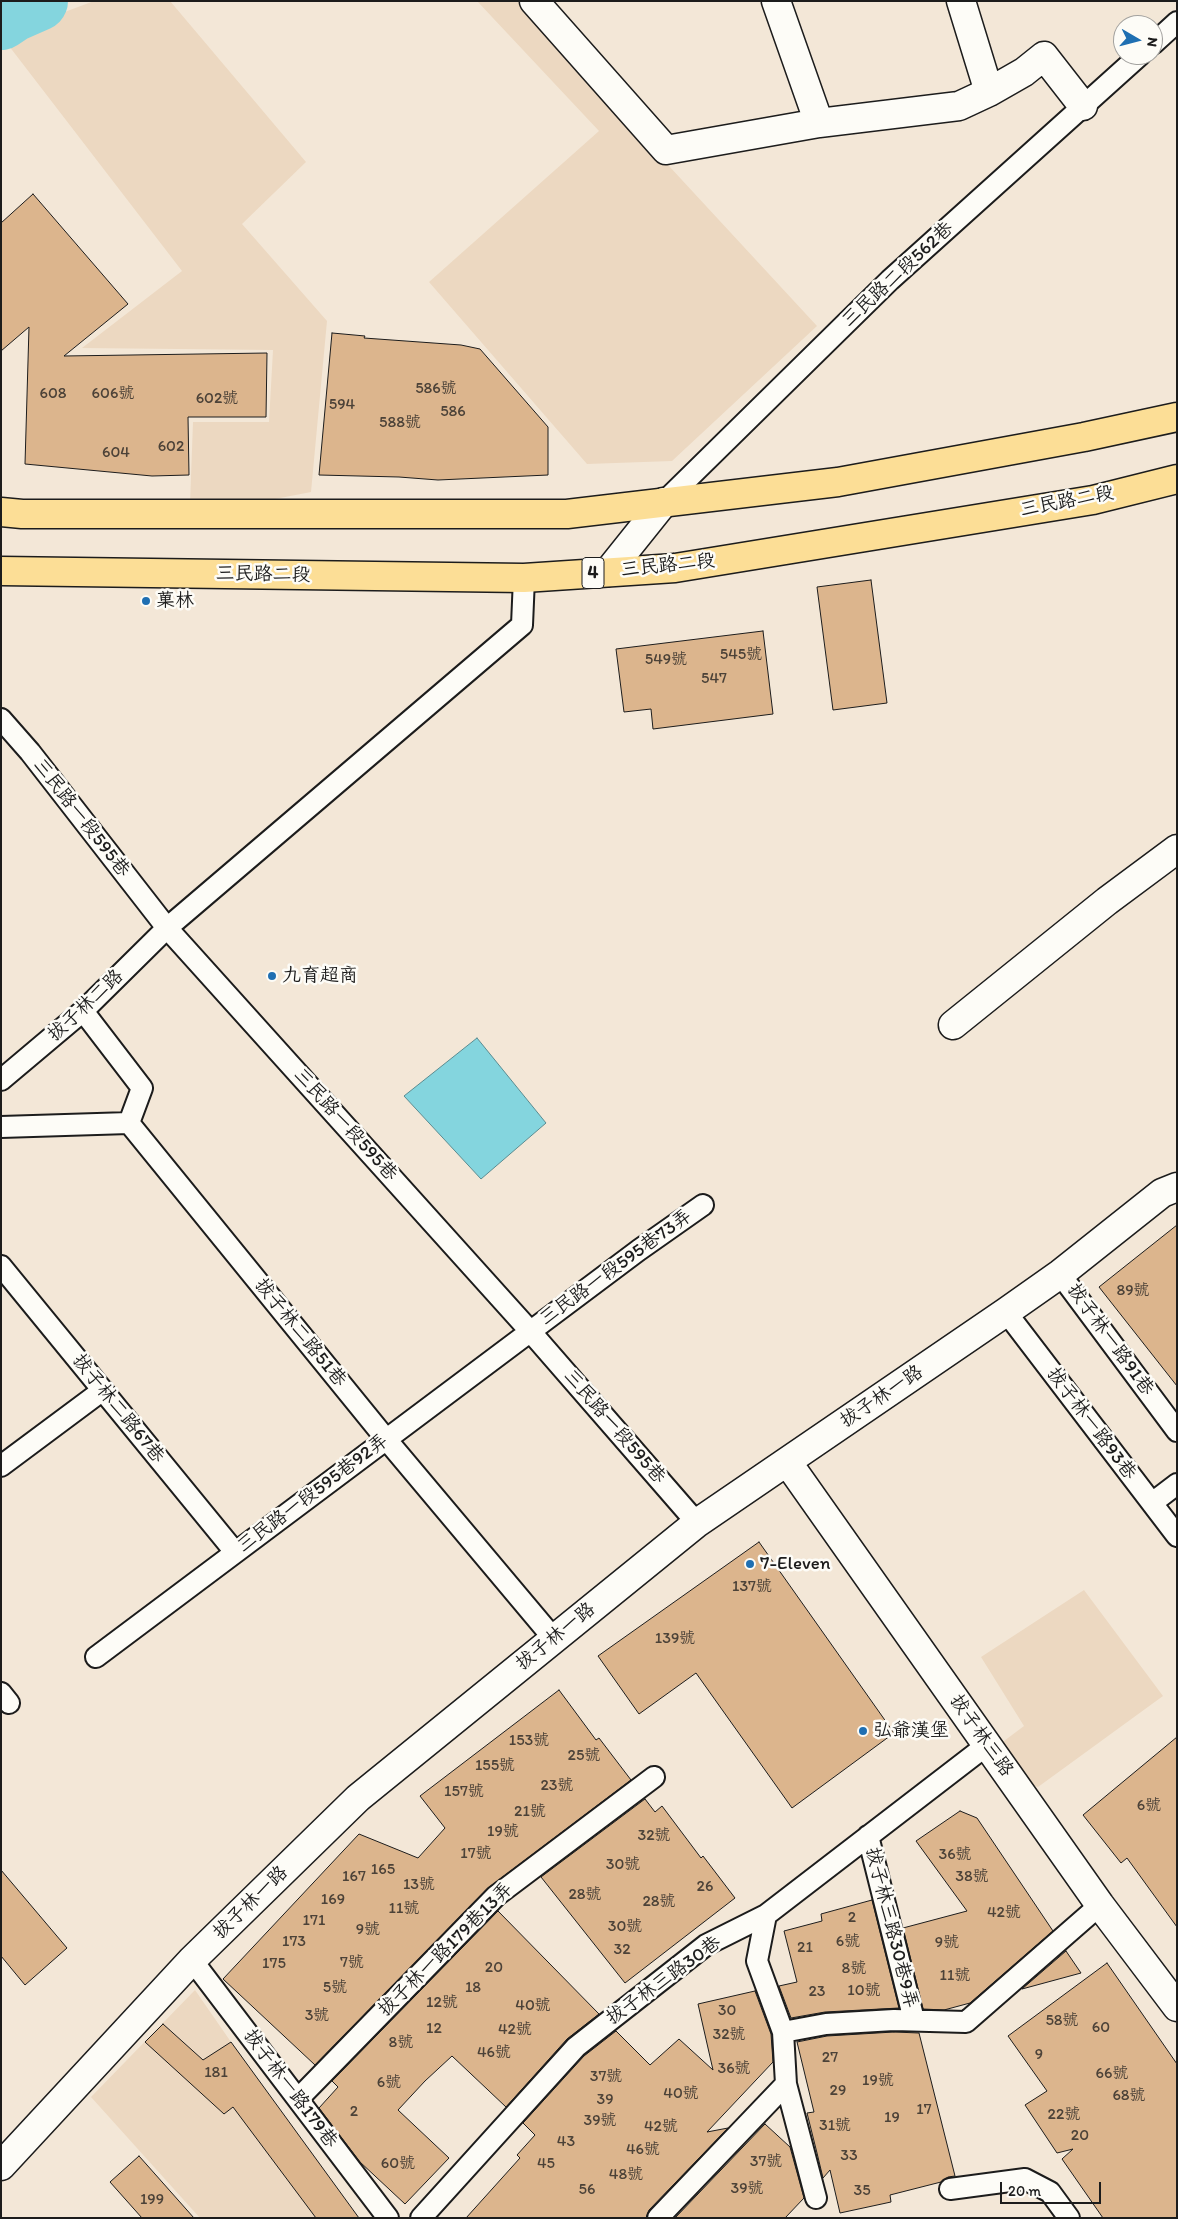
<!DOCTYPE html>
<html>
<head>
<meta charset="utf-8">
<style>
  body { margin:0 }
  #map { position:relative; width:1178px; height:2219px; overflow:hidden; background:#f3e7d7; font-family:Itim,sans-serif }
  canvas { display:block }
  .frame { position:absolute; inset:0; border:2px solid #1c1c1c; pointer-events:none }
  .north { position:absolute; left:1113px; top:15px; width:50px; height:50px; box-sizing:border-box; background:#fdfcf7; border:1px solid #a3a29f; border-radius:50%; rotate:98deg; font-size:14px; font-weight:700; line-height:20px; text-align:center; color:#1c1c1c }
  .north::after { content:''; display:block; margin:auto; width:18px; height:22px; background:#1f6fb2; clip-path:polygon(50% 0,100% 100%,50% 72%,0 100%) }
  .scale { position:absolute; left:1000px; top:2182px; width:101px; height:22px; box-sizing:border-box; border:2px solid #1c1c1c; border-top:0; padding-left:6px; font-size:15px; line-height:18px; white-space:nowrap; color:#1c1c1c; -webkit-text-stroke:4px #fdfcf7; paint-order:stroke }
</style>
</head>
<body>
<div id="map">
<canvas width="1178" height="2219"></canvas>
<div class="frame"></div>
<div class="north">N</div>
<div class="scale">20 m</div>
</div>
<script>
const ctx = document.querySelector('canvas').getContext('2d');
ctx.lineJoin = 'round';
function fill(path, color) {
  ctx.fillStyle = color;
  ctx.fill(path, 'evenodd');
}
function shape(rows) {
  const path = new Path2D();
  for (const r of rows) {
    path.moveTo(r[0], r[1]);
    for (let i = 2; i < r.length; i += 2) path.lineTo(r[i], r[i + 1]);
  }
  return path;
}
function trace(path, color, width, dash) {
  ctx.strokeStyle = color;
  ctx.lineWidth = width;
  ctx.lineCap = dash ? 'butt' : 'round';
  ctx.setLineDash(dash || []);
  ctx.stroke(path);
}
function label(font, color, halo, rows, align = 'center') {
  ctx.font = font + ' Itim,"LXGW WenKai TC",sans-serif';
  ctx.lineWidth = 5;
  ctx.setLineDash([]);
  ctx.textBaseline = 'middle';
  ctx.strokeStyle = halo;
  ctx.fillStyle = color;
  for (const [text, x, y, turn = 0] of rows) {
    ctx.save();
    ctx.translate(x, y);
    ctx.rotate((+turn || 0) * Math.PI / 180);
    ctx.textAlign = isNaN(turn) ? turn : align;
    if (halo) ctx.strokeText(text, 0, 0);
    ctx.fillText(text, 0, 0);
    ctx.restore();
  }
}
fill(shape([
  [94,1,170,1,306,162,242,224,327,321,311,492,275,499,190,504,193,422,269,422,273,350,82,348,182,271,9,46,62,13],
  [477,1,553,1,571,60,817,326,672,461,587,464,429,282,599,131],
  [1084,1590,1163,1696,1038,1787,1013,1777,992,1750,1024,1726,981,1657],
  [195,1990,231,2042,358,2218,200,2218,91,2097]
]), '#ecd8c1');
const water = shape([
  [477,1038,546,1123,481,1179,404,1096,477,1038]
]);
fill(water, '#84d5de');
trace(water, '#5a8b90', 1);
trace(shape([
  [1,20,13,12,38,1]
]), '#84d5de', 60);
const building = shape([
  [33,194,128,304,64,356,267,353,266,417,188,417,189,475,152,476,25,464,29,327,1,351,1,223,33,194],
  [332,333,365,336,364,338,461,345,480,349,548,427,548,475,438,480,399,477,319,475,332,333],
  [871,580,887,703,833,710,817,587,871,580],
  [763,631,773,714,653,729,651,709,624,712,616,649,763,631],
  [1177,1225,1177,1386,1099,1287,1177,1225],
  [759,1542,894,1733,792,1808,696,1673,639,1714,598,1656,759,1542],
  [559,1690,596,1740,599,1738,631,1780,488,1888,315,2065,223,1979,359,1834,418,1858,445,1828,420,1796,559,1690],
  [1177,1737,1177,1927,1127,1858,1121,1863,1083,1815,1177,1737],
  [645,1799,655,1812,662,1806,701,1858,703,1856,735,1898,625,1983,541,1877,645,1799],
  [960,1811,977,1818,1053,1931,970,2003,944,2010,923,2009,903,1928,967,1911,916,1841,960,1811],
  [1,1870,67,1948,25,1985,1,1956,1,1870],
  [872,1900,899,2008,825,2012,791,2018,779,1986,797,1982,784,1931,822,1921,821,1914,872,1900],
  [498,1911,599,2014,567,2039,506,2107,452,2056,425,2081,398,2110,449,2158,405,2204,360,2162,319,2108,338,2087,332,2081,498,1911],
  [1066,1951,1081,1973,1022,1989,1066,1951],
  [1107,1963,1177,2064,1177,2218,1103,2218,1062,2159,1073,2149,1057,2153,1025,2105,1047,2091,1008,2036,1107,1963],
  [755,1991,771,2034,773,2062,707,2132,728,2128,649,2210,646,2218,466,2218,520,2158,517,2155,535,2135,523,2123,584,2056,616,2031,650,2065,679,2039,713,2070,698,2004,755,1991],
  [163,2024,203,2060,231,2042,359,2218,316,2218,233,2107,224,2114,145,2042,163,2024],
  [894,2032,919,2033,955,2176,948,2177,941,2182,890,2195,891,2202,840,2213,830,2170,823,2178,817,2153,807,2113,814,2112,797,2042,827,2036,894,2032],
  [765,2124,790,2147,804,2198,785,2218,675,2218,765,2124],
  [139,2156,194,2218,142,2218,110,2182,139,2156]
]);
fill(building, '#dcb58d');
trace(building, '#1c1c1c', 1);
const service = shape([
  [1153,44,1177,22],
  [664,502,890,280,1140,55],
  [1,719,30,752,167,928,530,1331,697,1523],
  [83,1011,142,1088,129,1123],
  [1,1080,83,1011,167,928,522,625,524,578],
  [1,1127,129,1123,386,1439,554,1639],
  [1,1266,235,1552],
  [1060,1274,1177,1431],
  [1006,1312,1177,1536],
  [1,1466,103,1390],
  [1152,1503,1177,1484],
  [96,1657,639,1250,703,1205],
  [1,1693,9,1703],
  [868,1836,914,2020],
  [766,1915,757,1961,783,2032,786,2084,816,2198],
  [192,1960,388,2218],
  [783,2032,826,2024,894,2020,966,2022,1100,1905],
  [298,2099,496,1896,654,1777],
  [950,2189,1025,2179,1050,2192,1069,2218],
  [421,2218,576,2047,706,1945,766,1915,987,1745],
  [658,2218,786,2084]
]);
const minor = shape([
  [534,1,666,150,819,123,959,106,989,92,1024,72,1044,56,1083,106],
  [776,1,819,123],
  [961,1,989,92],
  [608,572,664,502],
  [953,1025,1107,901,1177,849],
  [788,1463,1100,1905,1177,2007],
  [1,2166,192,1960,358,1798,697,1523,1006,1312,1060,1274,1162,1193,1177,1187]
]);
const primary = shape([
  [1,512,22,514,567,514,838,482,1084,437,1177,417],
  [1,571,524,578,675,568,1093,500,1177,479]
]);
trace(service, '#1c1c1c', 24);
trace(minor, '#1c1c1c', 31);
trace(primary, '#1c1c1c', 31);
trace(service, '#fdfcf7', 20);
trace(minor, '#fdfcf7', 28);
trace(primary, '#fcde96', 28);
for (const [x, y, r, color] of [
  [146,601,5,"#1f6fb2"],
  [272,976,5,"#1f6fb2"],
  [750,1564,5,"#1f6fb2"],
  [863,1731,5,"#1f6fb2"]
]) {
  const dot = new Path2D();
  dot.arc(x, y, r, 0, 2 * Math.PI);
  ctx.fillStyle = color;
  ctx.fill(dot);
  trace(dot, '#fdfcf7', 2);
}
label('16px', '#4c4238', null, [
  ["586號",436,389],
  ["608",53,394],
  ["606號",113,394],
  ["602號",217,399],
  ["594",342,405],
  ["586",453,412],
  ["588號",400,423],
  ["602",171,447],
  ["604",116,453],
  ["545號",741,655],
  ["549號",666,660],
  ["547",714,679],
  ["89號",1133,1291],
  ["137號",752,1587],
  ["139號",675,1639],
  ["153號",529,1741],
  ["25號",584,1756],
  ["155號",495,1766],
  ["23號",557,1786],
  ["157號",464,1792],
  ["6號",1149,1806],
  ["21號",530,1812],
  ["19號",503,1832],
  ["32號",654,1836],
  ["17號",476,1854],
  ["36號",955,1855],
  ["30號",623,1865],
  ["165",383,1870],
  ["167",354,1877],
  ["38號",972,1877],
  ["13號",419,1885],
  ["26",705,1887],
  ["28號",585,1895],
  ["169",333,1900],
  ["28號",659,1902],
  ["11號",404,1909],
  ["42號",1004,1913],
  ["2",852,1918],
  ["171",314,1921],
  ["30號",625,1927],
  ["9號",368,1930],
  ["173",294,1942],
  ["6號",848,1942],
  ["9號",947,1943],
  ["21",805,1948],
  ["32",622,1950],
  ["7號",352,1963],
  ["175",274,1964],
  ["20",494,1968],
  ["8號",854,1969],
  ["11號",955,1976],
  ["5號",335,1988],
  ["18",473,1988],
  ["10號",864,1991],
  ["23",817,1992],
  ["12號",442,2003],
  ["40號",533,2006],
  ["30",727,2011],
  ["3號",317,2016],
  ["58號",1062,2021],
  ["60",1101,2028],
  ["12",434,2029],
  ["42號",515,2030],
  ["32號",729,2035],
  ["8號",401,2043],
  ["46號",494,2053],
  ["9",1039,2055],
  ["27",830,2058],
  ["36號",734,2069],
  ["181",216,2073],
  ["66號",1112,2074],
  ["37號",606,2077],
  ["19號",878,2081],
  ["6號",389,2083],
  ["29",838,2091],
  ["40號",681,2094],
  ["68號",1129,2096],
  ["39",605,2100],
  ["17",924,2110],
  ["2",354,2112],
  ["22號",1064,2115],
  ["19",892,2118],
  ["39號",600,2121],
  ["31號",835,2126],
  ["42號",661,2127],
  ["20",1080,2136],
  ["43",566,2142],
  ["46號",643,2150],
  ["33",849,2156],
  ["37號",766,2162],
  ["60號",398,2164],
  ["45",546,2164],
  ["48號",626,2175],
  ["39號",747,2189],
  ["56",587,2190],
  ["35",862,2191],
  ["199",152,2200]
]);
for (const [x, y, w] of [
  [593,573,22]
]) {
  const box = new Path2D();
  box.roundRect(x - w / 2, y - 15.5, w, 31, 4);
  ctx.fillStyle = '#fdfcf7';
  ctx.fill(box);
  trace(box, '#1c1c1c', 1);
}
label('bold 18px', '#1c1c1c', null, [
  ["4",593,573]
]);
label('19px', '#1c1c1c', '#fdfcf7', [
  ["三民路二段562巷",898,275,-43],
  ["三民路二段",1067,502,-11],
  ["三民路二段",668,566,-6],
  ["三民路二段",263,575,1],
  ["三民路一段595巷",81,818,52],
  ["拔子林二路",86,1006,-43],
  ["三民路一段595巷",345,1125,48],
  ["三民路一段595巷73弄",616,1268,-36],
  ["拔子林二路51巷",300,1333,51],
  ["拔子林一路91巷",1110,1340,54],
  ["拔子林一路",882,1397,-34],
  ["拔子林二路67巷",118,1409,51],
  ["拔子林一路93巷",1091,1424,53],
  ["三民路一段595巷",614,1427,49],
  ["三民路一段595巷92弄",313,1494,-37],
  ["拔子林一路",556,1637,-39],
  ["拔子林三路",981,1736,55],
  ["拔子林一路",251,1903,-44],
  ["拔子林三路30巷9弄",891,1928,76],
  ["拔子林一路179巷13弄",446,1950,-45],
  ["拔子林三路30巷",664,1981,-36],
  ["拔子林一路179巷",290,2089,53]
]);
label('19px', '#1c1c1c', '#fdfcf7', [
  ["菓林",156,601],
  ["九育超商",282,976],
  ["7-Eleven",760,1564],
  ["弘爺漢堡",873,1731]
], 'left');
</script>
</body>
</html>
